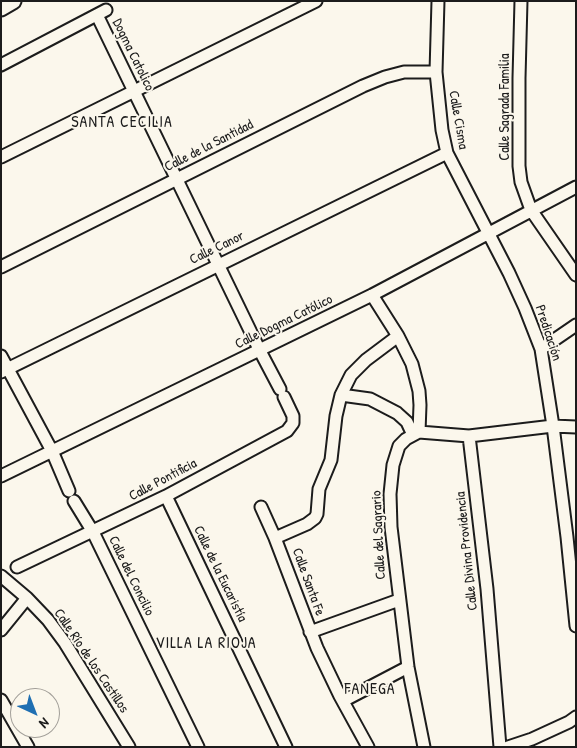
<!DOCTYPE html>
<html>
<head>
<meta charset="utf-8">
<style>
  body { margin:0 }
  #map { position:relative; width:577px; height:748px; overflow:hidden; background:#fbf7ec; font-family:"Patrick Hand",sans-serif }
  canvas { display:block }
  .frame { position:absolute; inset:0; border:2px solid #1c1c1c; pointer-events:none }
  .north { position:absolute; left:10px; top:688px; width:50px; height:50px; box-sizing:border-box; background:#fbf7ec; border:1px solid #a29f99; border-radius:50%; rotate:137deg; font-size:14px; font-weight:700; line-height:20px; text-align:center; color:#1c1c1c }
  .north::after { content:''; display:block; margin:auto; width:18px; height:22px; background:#1f6fb2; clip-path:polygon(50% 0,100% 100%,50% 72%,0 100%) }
</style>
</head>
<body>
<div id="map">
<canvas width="577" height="748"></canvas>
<div class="frame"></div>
<div class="north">N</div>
</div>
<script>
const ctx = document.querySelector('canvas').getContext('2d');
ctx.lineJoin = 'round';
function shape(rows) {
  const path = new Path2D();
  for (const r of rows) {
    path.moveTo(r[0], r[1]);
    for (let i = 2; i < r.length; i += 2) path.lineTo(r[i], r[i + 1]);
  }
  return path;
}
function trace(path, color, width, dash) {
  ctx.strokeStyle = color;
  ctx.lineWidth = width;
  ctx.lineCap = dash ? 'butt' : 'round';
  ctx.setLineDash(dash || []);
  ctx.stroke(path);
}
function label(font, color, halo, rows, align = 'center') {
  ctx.font = font + ' "Patrick Hand",sans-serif';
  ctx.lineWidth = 4;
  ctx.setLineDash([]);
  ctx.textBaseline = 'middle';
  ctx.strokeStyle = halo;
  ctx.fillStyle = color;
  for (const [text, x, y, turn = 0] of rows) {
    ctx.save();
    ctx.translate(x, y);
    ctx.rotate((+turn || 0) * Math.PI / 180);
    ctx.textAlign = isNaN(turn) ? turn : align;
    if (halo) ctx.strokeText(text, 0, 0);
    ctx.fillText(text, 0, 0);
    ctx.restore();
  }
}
const minor = shape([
  [438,1,436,72,442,130,447,153,509,273,525,308,541,349,553,426,567,537,576,626],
  [521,1,519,78,519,166,521,182,531,210,576,275],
  [97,15,260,351,280,389],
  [1,65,106,10],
  [1,157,316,1],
  [1,267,363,86,385,77,404,72,436,72],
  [398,336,412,364,419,391,420,405,419,432],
  [541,349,576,325],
  [1,356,52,451,69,491],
  [1,372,447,153],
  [341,395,370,399,397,413,407,422,413,435],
  [469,436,487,589,500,747],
  [1,476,372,295,576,187],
  [166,496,286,747],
  [74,501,93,532,198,747],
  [261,507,275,538,317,648,340,696,368,747],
  [275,538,307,524,315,518,317,514,319,489,331,460,336,416,341,395,351,375,366,360,398,336,372,295],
  [17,567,166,496,287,431,293,423,293,416,284,397],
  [1,576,27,598,48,620,65,643,129,747],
  [1,630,27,598],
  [310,632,399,600],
  [1,700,28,747],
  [343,701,408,667],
  [424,747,408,667,391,527,390,494,393,465,399,446,406,439,419,432,469,436,553,426,576,427],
  [508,747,532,739,569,722,576,717]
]);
const tertiary = shape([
  [1,8,13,1]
]);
trace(minor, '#1c1c1c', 15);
trace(tertiary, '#1c1c1c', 19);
trace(minor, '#fbf7ec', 11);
trace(tertiary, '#fbf7ec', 15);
label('14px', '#1c1c1c', '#fbf7ec', [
  ["Dogma Catolico",133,55,64],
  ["Calle Sagrada Familia",505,107,-90],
  ["Calle Cisma",458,120,80],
  ["Calle de la Santidad",209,146,-27],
  ["Calle Canor",217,248,-26],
  ["Calle Dogma Católico",284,322,-26],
  ["Predicación",548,333,72],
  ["Calle Pontificia",163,480,-28],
  ["Calle del Sagrario",379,535,-93],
  ["Calle Divina Providencia",467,551,-96],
  ["Calle de la Eucaristía",220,574,64],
  ["Calle del Concilio",131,576,64],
  ["Calle Santa Fe",308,582,70],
  ["Calle Río de los Castillos",91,661,56]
]);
ctx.letterSpacing = '1px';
label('16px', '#1c1c1c', '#fbf7ec', [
  ["SANTA CECILIA",122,123],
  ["VILLA LA RIOJA",206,644],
  ["FANEGA",370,690]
]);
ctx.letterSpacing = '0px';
</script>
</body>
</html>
